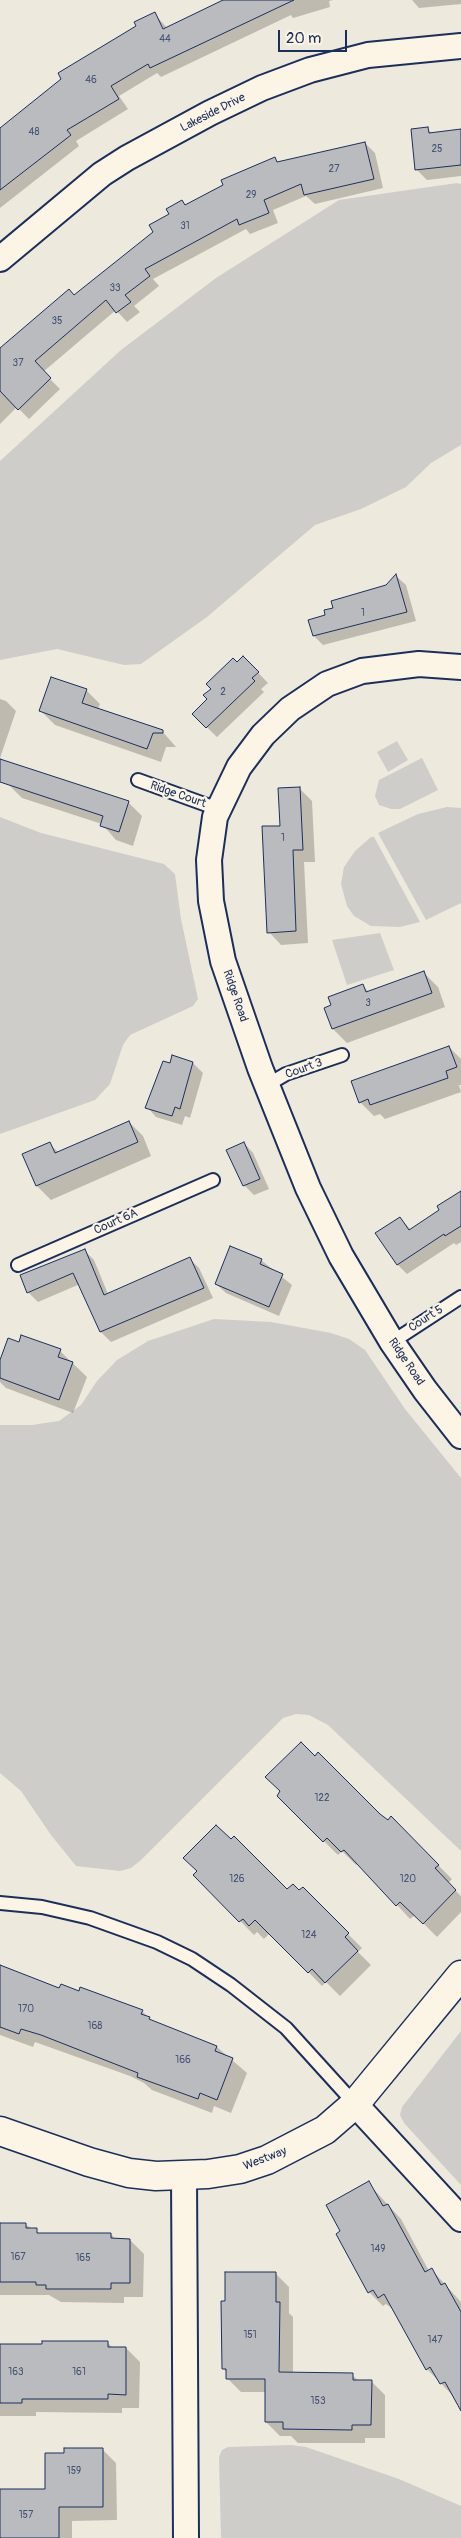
<!DOCTYPE html>
<html>
<head>
<meta charset="utf-8">
<style>
  body { margin:0 }
  #map { position:relative; width:461px; height:2538px; overflow:hidden; background:#eee9dd; font-family:Pangolin,sans-serif }
  canvas { display:block }
  .scale { position:absolute; left:278px; top:30px; width:69px; height:22px; box-sizing:border-box; border:2px solid #1b2f5e; border-top:0; padding-left:6px; font-size:15px; line-height:18px; white-space:nowrap; color:#1b2f5e; -webkit-text-stroke:4px #fcf5e5; paint-order:stroke }
</style>
</head>
<body>
<div id="map">
<canvas width="461" height="2538"></canvas>
<div class="scale">20 m</div>
</div>
<script>
const ctx = document.querySelector('canvas').getContext('2d');
ctx.lineJoin = 'round';
function fill(path, color) {
  ctx.fillStyle = color;
  ctx.fill(path, 'evenodd');
}
function shape(rows) {
  const path = new Path2D();
  for (const r of rows) {
    path.moveTo(r[0], r[1]);
    for (let i = 2; i < r.length; i += 2) path.lineTo(r[i], r[i + 1]);
  }
  return path;
}
function trace(path, color, width, dash) {
  ctx.strokeStyle = color;
  ctx.lineWidth = width;
  ctx.lineCap = dash ? 'butt' : 'round';
  ctx.setLineDash(dash || []);
  ctx.stroke(path);
}
function label(font, color, halo, rows, align = 'center') {
  ctx.font = font + ' Pangolin,sans-serif';
  ctx.lineWidth = 4.5;
  ctx.setLineDash([]);
  ctx.textBaseline = 'middle';
  ctx.strokeStyle = halo;
  ctx.fillStyle = color;
  for (const [text, x, y, turn = 0] of rows) {
    ctx.save();
    ctx.translate(x, y);
    ctx.rotate((+turn || 0) * Math.PI / 180);
    ctx.textAlign = isNaN(turn) ? turn : align;
    if (halo) ctx.strokeText(text, 0, 0);
    ctx.fillText(text, 0, 0);
    ctx.restore();
  }
}
fill(shape([
  [457,183,461,184,461,445,431,463,406,487,361,509,315,525,207,617,141,664,124,665,57,649,0,660,0,461,121,350,216,278,339,200],
  [397,741,408,760,388,772,377,752],
  [422,758,438,790,400,809,391,809,379,805,375,796,379,780],
  [447,807,461,808,461,903,426,920,378,833,418,814],
  [0,817,41,833,164,864,175,874,181,919,198,999,193,1006,130,1035,123,1045,110,1084,95,1100,0,1134],
  [371,837,374,837,420,922,400,927,371,926,354,916,347,906,341,884,344,867,355,851],
  [380,933,394,970,347,985,332,940],
  [214,1319,271,1322,331,1333,349,1339,365,1350,405,1409,461,1478,461,1851,328,1725,309,1715,296,1714,283,1718,141,1860,131,1868,120,1871,76,1866,51,1835,21,1791,0,1773,0,1425,32,1425,59,1421,81,1405,97,1381,117,1360,148,1341],
  [461,2031,461,2185,404,2123,400,2115,402,2107],
  [291,2445,306,2447,399,2479,461,2506,461,2538,221,2538,219,2457,222,2450,228,2447]
]), '#cfcdca');
fill(shape([
  [227,0,333,0,329,1,330,7,293,18,291,15,161,77,157,73,119,96,128,109,76,141,79,146,0,208,0,130,154,13,167,28],
  [412,0,461,0,461,4,419,8],
  [427,129,433,134,461,130,461,176,427,180,417,170,412,130],
  [365,143,375,153,383,188,315,204,306,196,273,210,278,223,250,234,246,229,153,279,159,286,134,306,140,312,127,322,116,310,43,372,60,389,29,419,17,407,0,424,0,350,74,296,155,233,182,202,186,206,275,159,279,163],
  [396,576,406,585,416,621,323,645,314,636,327,616,386,586],
  [243,657,268,683,261,689,264,692,217,737,193,714,209,699],
  [86,690,100,704,98,709,162,731,176,747,166,747,161,762,55,725,41,711],
  [0,699,6,701,16,711,0,758],
  [8,784,128,802,142,816,133,846,116,840,102,824,22,798],
  [299,788,312,801,315,862,304,862,308,943,281,945,269,932,281,827],
  [424,973,438,987,445,1007,347,1043,333,1029,363,986,369,992],
  [449,1047,461,1059,461,1085,459,1085,461,1092,385,1119,380,1114,374,1116,360,1102],
  [173,1057,193,1063,203,1073,190,1118,185,1116,182,1125,156,1117,147,1107],
  [129,1122,143,1136,151,1156,51,1200,37,1186,23,1155,49,1143,59,1153],
  [244,1143,253,1153,269,1189,254,1195,244,1185],
  [461,1192,461,1242,456,1245,454,1243,407,1274,397,1264,400,1218,411,1230,441,1211],
  [84,1250,94,1260,108,1294,189,1258,199,1268,213,1298,111,1342,101,1332,80,1284,38,1302,28,1292],
  [261,1260,292,1285,279,1316,226,1293,216,1284],
  [20,1343,60,1351,87,1377,73,1413,6,1388,0,1382,0,1365],
  [278,1796,379,1815,388,1822,391,1818,452,1879,448,1883,461,1896,461,1912,437,1937,415,1915,410,1919,358,1863,356,1865,342,1851,338,1855],
  [195,1875,287,1891,299,1892,303,1889,362,1948,358,1952,371,1965,340,1996,326,1982,322,1986,270,1933,264,1939,257,1932,254,1935],
  [0,1967,60,1990,80,1992,142,2011,153,2022,217,2047,247,2073,231,2113,214,2106,212,2113,152,2090,144,2083,130,2076,35,2042,33,2047,0,2035],
  [368,2183,401,2219,429,2271,432,2270,461,2302,461,2408,455,2398,427,2369,394,2310,386,2304,383,2306,369,2292,342,2232],
  [0,2224,25,2224,40,2234,111,2234,116,2240,130,2240,144,2254,143,2297,124,2297,124,2303,61,2302,49,2295,0,2295],
  [275,2273,289,2287,289,2313,293,2317,293,2374,352,2375,359,2381,371,2381,385,2395,385,2438,365,2438,365,2443,298,2443,291,2436,280,2436,266,2422,267,2392,241,2392,227,2378,227,2373,223,2368,226,2302],
  [108,2343,113,2348,126,2348,140,2362,139,2408,122,2408,122,2413,36,2412,36,2416,0,2416,0,2346],
  [102,2449,116,2463,117,2520,72,2521,72,2538,0,2538,0,2491,46,2491,66,2454]
]), '#0003');
const building = shape([
  [223,0,294,0,150,68,148,64,111,86,119,99,67,130,71,135,0,190,0,128,61,79,58,73,136,26,134,22,155,12,163,29,223,0],
  [428,127,429,133,461,129,461,165,415,170,411,129,428,127],
  [365,142,374,179,304,195,301,184,264,200,269,213,239,225,237,219,145,269,150,276,125,295,131,302,116,313,106,300,35,361,51,378,18,410,0,391,0,348,69,289,74,295,153,232,149,225,169,214,166,209,182,200,185,205,223,185,221,180,275,157,277,162,365,142],
  [396,574,407,612,313,636,308,620,325,615,324,610,333,608,331,601,386,585,396,574],
  [243,656,259,672,252,678,255,681,206,728,192,714,207,699,203,695,211,689,206,684,233,658,237,662,243,656],
  [51,677,87,689,82,703,163,730,163,733,153,733,147,749,39,711,51,677],
  [0,759,129,801,119,832,100,826,103,816,0,782,0,759],
  [300,787,303,850,293,850,296,931,267,933,262,826,280,826,278,788,300,787],
  [424,971,432,993,332,1029,324,1008,331,1005,328,997,363,984,366,992,424,971],
  [449,1046,457,1067,446,1071,448,1078,370,1105,368,1099,359,1103,351,1081,449,1046],
  [172,1055,193,1062,180,1109,175,1107,172,1116,145,1108,163,1061,170,1063,172,1055],
  [129,1121,138,1142,36,1186,22,1154,50,1142,55,1153,129,1121],
  [244,1142,260,1179,243,1186,226,1150,244,1142],
  [461,1191,461,1226,445,1236,444,1234,397,1265,375,1233,400,1217,409,1230,439,1210,437,1206,461,1191],
  [230,1246,262,1259,260,1264,283,1274,269,1307,215,1284,230,1246],
  [85,1249,104,1295,190,1257,204,1288,100,1332,73,1273,27,1293,20,1275,85,1249],
  [21,1335,61,1349,58,1357,73,1362,59,1400,0,1378,0,1360,8,1338,19,1342,21,1335],
  [301,1742,315,1756,318,1752,380,1814,388,1820,391,1816,439,1865,435,1868,456,1890,423,1924,400,1902,396,1906,344,1850,341,1852,327,1838,323,1842,277,1796,280,1791,265,1777,301,1742],
  [216,1825,231,1839,234,1836,287,1889,293,1884,299,1890,303,1887,349,1933,345,1937,358,1951,325,1983,312,1969,308,1973,255,1920,249,1926,243,1919,239,1922,193,1875,197,1871,183,1858,216,1825],
  [0,1965,59,1988,61,1984,79,1991,80,1987,143,2010,141,2014,150,2017,149,2019,217,2046,215,2051,233,2058,217,2100,200,2093,198,2099,137,2077,138,2073,41,2035,21,2029,19,2034,0,2027,0,1965],
  [369,2181,383,2206,388,2204,425,2272,432,2268,441,2285,445,2283,461,2312,461,2411,445,2382,440,2384,430,2367,426,2370,384,2294,378,2298,373,2290,368,2293,336,2234,340,2231,326,2205,369,2181],
  [0,2223,26,2223,26,2228,37,2228,37,2233,111,2233,111,2238,130,2239,130,2283,111,2283,111,2289,46,2289,46,2285,36,2285,36,2282,0,2282,0,2223],
  [225,2272,276,2272,276,2302,280,2302,279,2372,353,2373,353,2380,372,2380,371,2425,352,2425,352,2430,283,2429,283,2422,265,2422,265,2379,226,2379,226,2369,222,2369,221,2301,225,2301,225,2272],
  [42,2341,108,2341,108,2347,126,2347,126,2395,108,2394,108,2399,22,2399,22,2403,0,2403,0,2344,42,2344,42,2341],
  [64,2448,103,2448,103,2507,59,2507,59,2538,0,2538,0,2489,45,2489,45,2453,64,2453,64,2448]
]);
fill(building, '#babbbe');
trace(building, '#1b2f5e', 1);
const lane = shape([
  [138,780,218,809],
  [267,1085,286,1074,342,1055],
  [18,1265,213,1180],
  [392,1342,461,1297],
  [0,1903,42,1907,90,1918,157,1942,192,1959,231,1985,286,2028,355,2104]
]);
const street = shape([
  [0,259,102,174,127,158,210,113,262,88,310,70,368,55,461,46],
  [461,667,419,664,362,671,327,684,290,709,263,735,239,767,215,817,209,860,211,901,223,961,260,1068,308,1188,341,1256,392,1342,425,1390,461,1436],
  [355,2104,461,2219],
  [184,2176,186,2538]
]);
const secondary = shape([
  [0,2131,89,2162,129,2173,156,2176,208,2174,240,2169,267,2160,325,2130,355,2104,461,1975]
]);
trace(lane, '#1b2f5e', 16);
trace(street, '#1b2f5e', 28);
trace(secondary, '#1b2f5e', 31);
trace(lane, '#fcf5e5', 12);
trace(street, '#fcf5e5', 24);
trace(secondary, '#fcf5e5', 28);
label('10px', '#435276', null, [
  ["44",165,39],
  ["46",91,80],
  ["48",34,132],
  ["25",437,149],
  ["27",334,169],
  ["29",251,195],
  ["31",185,226],
  ["33",115,288],
  ["35",57,321],
  ["37",18,363],
  ["1",363,613],
  ["2",223,692],
  ["1",283,838],
  ["3",368,1003],
  ["122",322,1798],
  ["126",237,1879],
  ["120",408,1879],
  ["124",309,1935],
  ["170",26,2009],
  ["168",95,2026],
  ["166",183,2060],
  ["149",378,2249],
  ["167",18,2257],
  ["165",83,2258],
  ["151",250,2335],
  ["147",435,2340],
  ["163",16,2372],
  ["161",79,2372],
  ["153",318,2401],
  ["159",74,2471],
  ["157",26,2515]
]);
label('12px', '#1b2f5e', '#fcf5e5', [
  ["Lakeside Drive",213,113,-27],
  ["Ridge Court",178,795,19],
  ["Ridge Road",235,996,71],
  ["Court 3",304,1069,-20],
  ["Court 6A",116,1222,-24],
  ["Court 5",426,1319,-33],
  ["Ridge Road",406,1362,56],
  ["Westway",265,2159,-21]
]);
</script>
</body>
</html>
